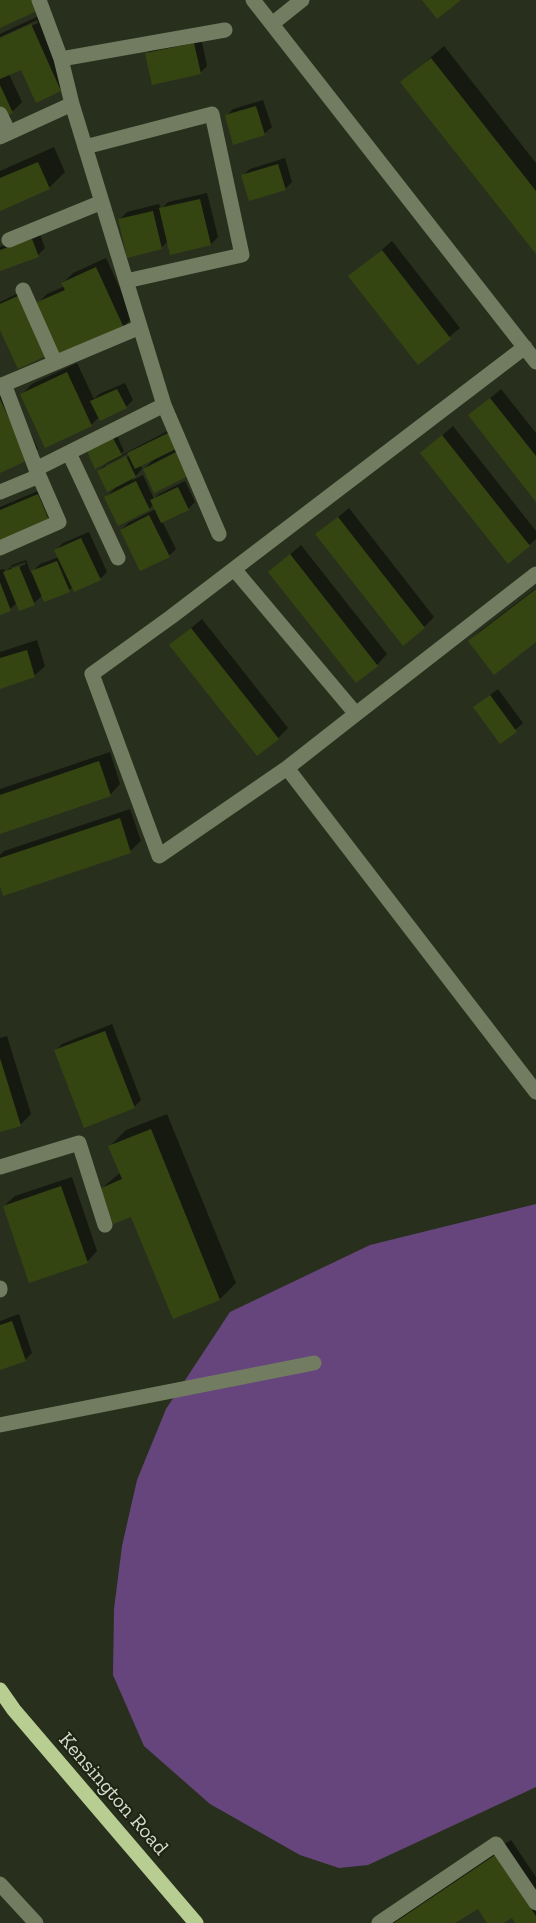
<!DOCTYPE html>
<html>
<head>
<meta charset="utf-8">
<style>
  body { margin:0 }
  canvas { display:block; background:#282f1c }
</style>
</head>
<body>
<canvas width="536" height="1923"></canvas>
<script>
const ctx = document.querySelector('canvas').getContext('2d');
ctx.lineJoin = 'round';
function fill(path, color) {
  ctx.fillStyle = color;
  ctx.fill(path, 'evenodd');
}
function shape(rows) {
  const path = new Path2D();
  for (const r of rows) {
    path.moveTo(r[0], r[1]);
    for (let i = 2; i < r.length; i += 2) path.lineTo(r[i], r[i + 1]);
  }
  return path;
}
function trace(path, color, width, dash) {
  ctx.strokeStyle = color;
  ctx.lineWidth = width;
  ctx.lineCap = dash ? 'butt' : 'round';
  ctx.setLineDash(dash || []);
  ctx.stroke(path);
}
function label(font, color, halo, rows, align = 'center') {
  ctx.font = font + ' "Zilla Slab",serif';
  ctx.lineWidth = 4.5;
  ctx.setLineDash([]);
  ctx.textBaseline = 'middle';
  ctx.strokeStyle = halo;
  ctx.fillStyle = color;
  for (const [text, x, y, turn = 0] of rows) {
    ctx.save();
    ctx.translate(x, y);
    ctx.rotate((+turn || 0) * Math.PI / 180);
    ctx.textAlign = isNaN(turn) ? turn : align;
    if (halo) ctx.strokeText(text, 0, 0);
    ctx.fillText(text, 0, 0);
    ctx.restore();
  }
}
fill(shape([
  [536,1204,536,1787,368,1865,339,1868,300,1855,210,1804,144,1746,113,1675,114,1609,122,1546,137,1480,166,1409,230,1312,370,1245]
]), '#66457d');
fill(shape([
  [41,15,71,80,60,90,22,68,9,74,22,102,12,112,0,102,0,40,38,23,37,20,0,37,0,34],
  [201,37,207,66,200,73,147,53,154,46],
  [444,46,536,163,536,252,402,82],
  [263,100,272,127,264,134,226,116,233,109],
  [54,147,65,172,49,188,0,210,0,171],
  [285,158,292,182,285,189,242,176,250,169],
  [207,193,218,237,211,244,168,241,161,248,120,219,127,212,159,204,161,209,168,202],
  [39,232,45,248,38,255,0,270,0,247],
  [392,241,460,328,418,363,350,277],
  [106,258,133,317,123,327,0,326,0,302,27,289,35,306,47,294,65,286,63,283,73,273],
  [77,363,94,399,99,394,125,383,133,400,126,407,99,417,91,425,22,394,32,384],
  [10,388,38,449,28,459,0,472,0,393],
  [501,389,536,433,536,499,470,415],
  [177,426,184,440,173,450,183,446,194,468,144,469,155,458,140,465,142,469,131,481,143,475,154,499,159,494,185,481,195,502,188,509,162,521,176,549,169,556,121,530,128,523,156,509,154,504,149,509,106,497,117,486,99,471,109,461,88,451,117,436,124,451,118,457],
  [132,451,133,454,105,468,105,465],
  [453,426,536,531,536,539,529,545,422,453],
  [45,488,55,512,48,519,0,539,0,507],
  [349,508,434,617,424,627,317,535],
  [89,532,107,572,100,579,73,587,69,590,43,595,34,603,17,603,10,609,0,613,0,570,4,569,6,572,12,565,26,560,31,573,40,564,59,557,56,550,63,543],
  [25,562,26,564,11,571,11,567],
  [301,545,387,654,377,665,270,572],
  [536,588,536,640,470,641,480,631],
  [202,619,288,728,278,738,171,645],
  [37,640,45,666,34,676,0,687,0,652],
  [498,689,523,723,501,742,482,701],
  [110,752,120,784,110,795,0,832,0,789],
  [130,809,141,841,130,851,0,881,0,855,4,851],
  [112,1024,141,1100,134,1107,55,1051,62,1044],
  [7,1036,31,1114,21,1124,0,1131,0,1038],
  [167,1114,236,1283,220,1299,174,1317,132,1215,101,1189,121,1172,110,1146,126,1130],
  [72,1177,97,1251,87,1262,4,1206,15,1196],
  [19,1314,32,1353,25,1360,0,1369,0,1321],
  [511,1840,536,1877,536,1923,517,1923,512,1916,501,1923,489,1923,478,1906,455,1921,457,1923,388,1923,492,1853,526,1904,494,1851]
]), '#0007');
fill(shape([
  [0,0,37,0,41,9,0,28],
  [422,0,461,0,437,19],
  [31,24,61,91,36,103,21,70,0,79,0,38],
  [194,43,201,74,152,85,145,53],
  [431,58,536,191,536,254,400,82],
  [0,85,13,113,5,117,0,106],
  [256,106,265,135,233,145,225,115],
  [38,162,50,189,0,211,0,178],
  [278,164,286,190,249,201,241,175],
  [200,199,211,245,170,255,159,208],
  [153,211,162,249,127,258,118,219],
  [32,239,39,257,0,271,0,250],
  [382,250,451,339,418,365,348,276],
  [96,267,124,328,60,358,35,303,65,290,61,283],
  [20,295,48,355,18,369,0,330,0,304],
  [67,372,92,426,45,448,20,394],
  [117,389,127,408,100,421,90,401],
  [490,398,536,456,536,502,468,415],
  [0,399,28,460,0,473],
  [170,432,178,448,135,469,127,453],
  [442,435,530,546,508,564,420,453],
  [113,438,122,455,95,469,87,451],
  [176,452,188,476,154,493,143,469],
  [126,456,136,477,107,492,97,471],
  [136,481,150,510,118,526,104,497],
  [178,487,189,510,161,523,150,500],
  [38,494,49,520,0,541,0,510],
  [149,515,170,557,140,571,120,530],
  [338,517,425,628,403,646,315,534],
  [81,538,101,580,74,592,54,550],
  [290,554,378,666,356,683,268,572],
  [57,561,70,592,44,602,31,571],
  [19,566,35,605,19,611,3,572],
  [0,582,11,611,0,615],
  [536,589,536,642,494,675,468,641],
  [191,628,279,739,257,756,169,645],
  [27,650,35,677,0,689,0,658],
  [490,695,517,732,500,744,473,707],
  [99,761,111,796,0,834,0,795],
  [120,818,131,853,3,896,0,886,0,858],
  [105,1031,135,1108,84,1128,54,1050],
  [0,1058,21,1126,0,1132],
  [151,1129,220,1300,173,1319,131,1217,113,1224,99,1189,122,1179,108,1146],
  [61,1186,88,1263,29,1283,3,1206],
  [12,1321,26,1361,0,1370,0,1325],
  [495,1855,536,1916,536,1923,515,1923,512,1918,504,1923,487,1923,478,1909,455,1923,394,1923]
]), '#354512');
trace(shape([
  [39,0,61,59,72,104,164,405,219,534],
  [253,0,536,362],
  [272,24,302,0],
  [61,59,225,30],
  [0,114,9,133],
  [0,137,72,104],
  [85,147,212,114,242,255,126,281],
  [9,240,102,202],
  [23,290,55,362],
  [4,384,36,469,164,405],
  [0,386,140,327],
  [69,453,118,558],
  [0,492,39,476],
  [0,548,59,522,36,469],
  [234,569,356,714,536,574],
  [356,714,287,768,159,856,92,674,171,617,525,347],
  [287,768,536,1092],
  [0,1167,79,1143,105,1225],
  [0,1288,0,1290],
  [0,1425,314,1363],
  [0,1884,36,1923],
  [379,1923,496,1844,536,1903]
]), '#717c60', 15);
trace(shape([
  [0,1690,14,1710,196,1923]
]), '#b7cd92', 15);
label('21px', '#d5dace', '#1e2513', [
  ["Kensington Road",113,1794,49]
]);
</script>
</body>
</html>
